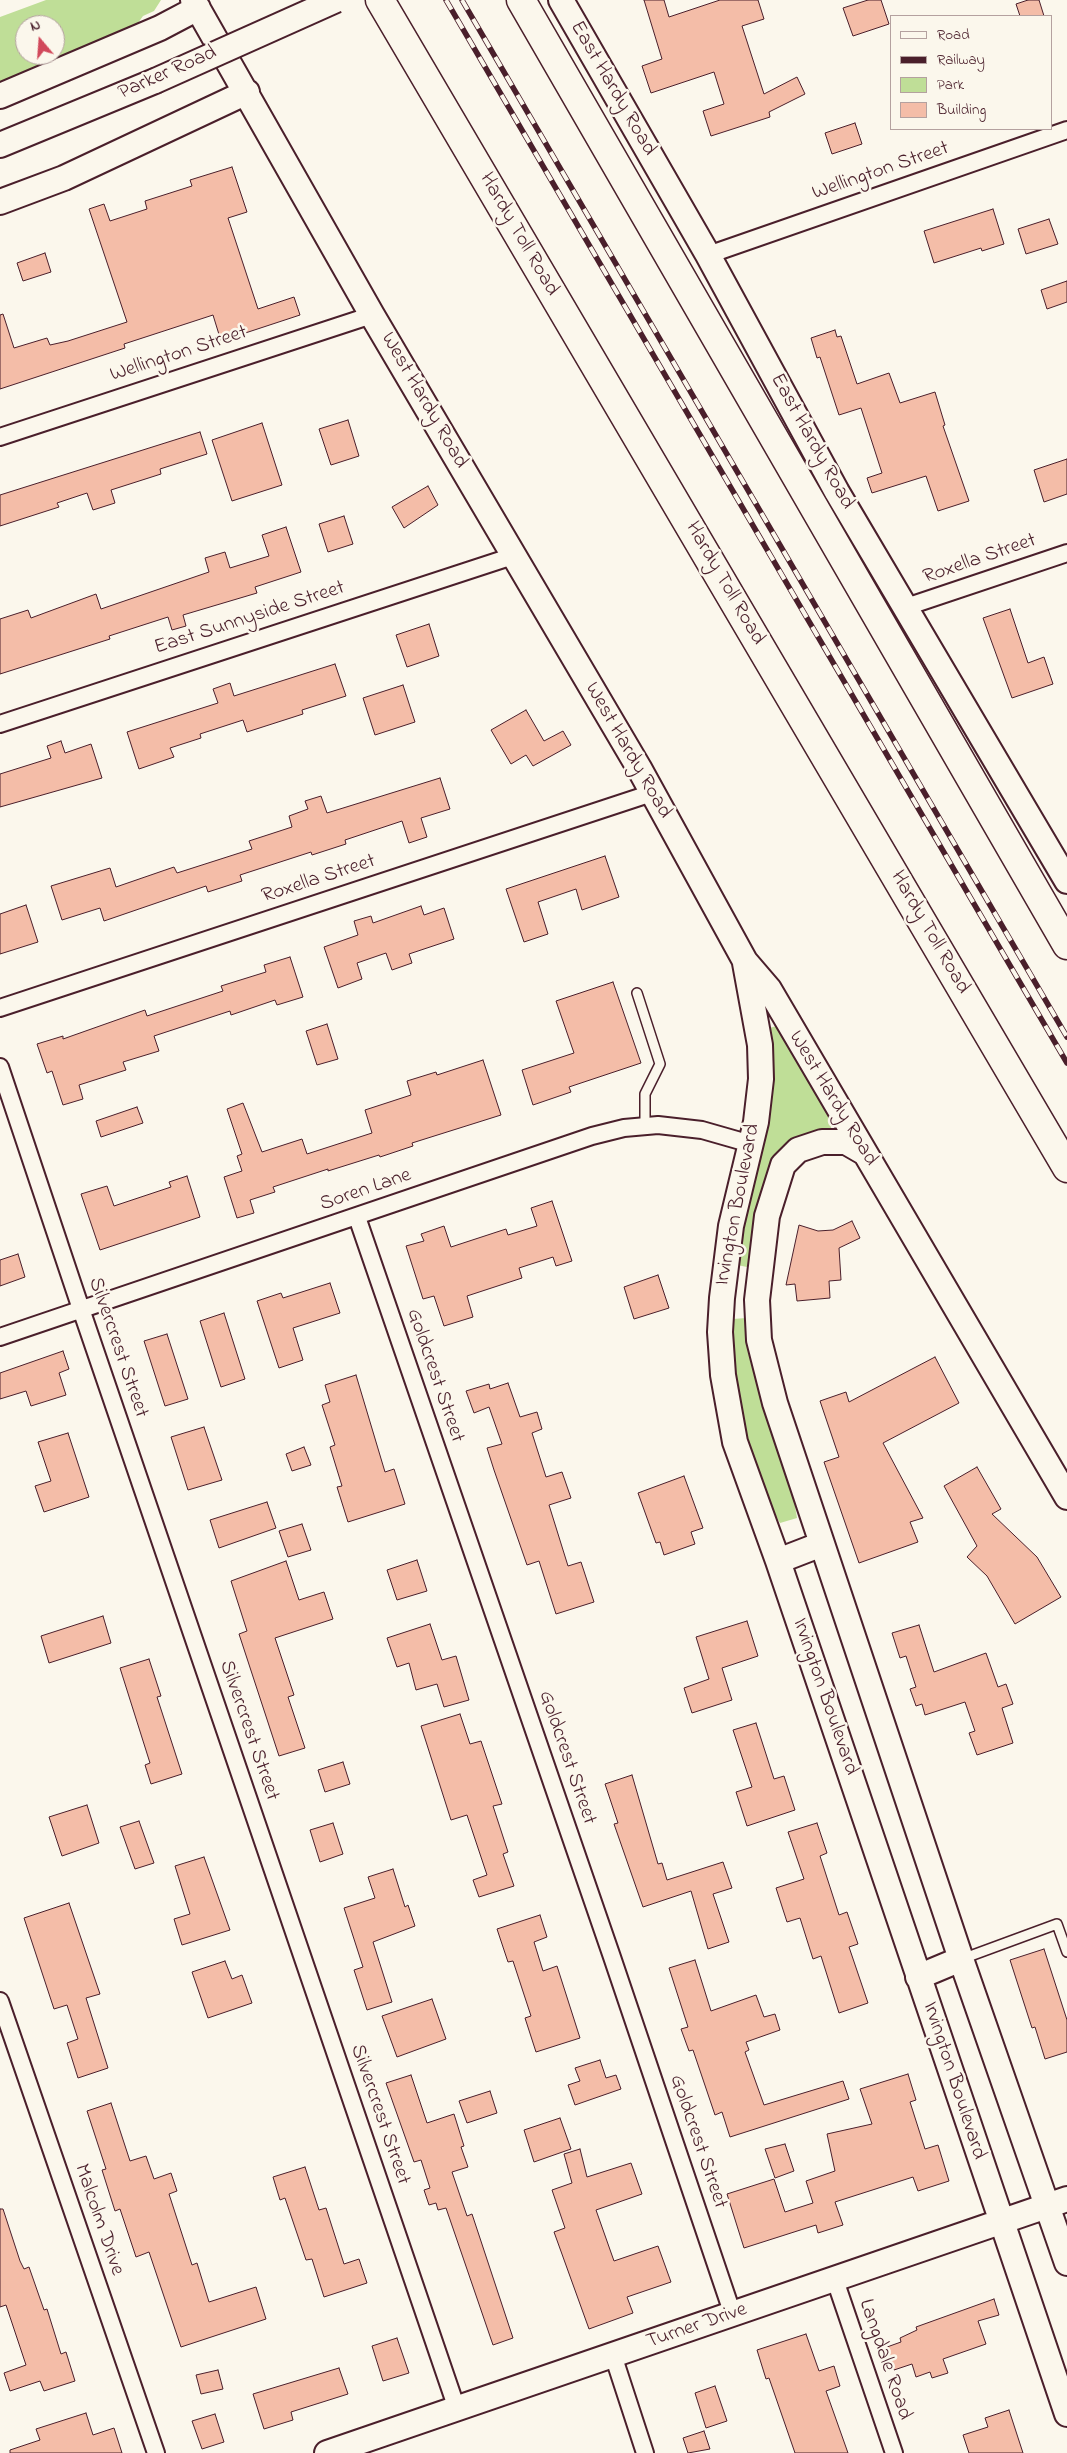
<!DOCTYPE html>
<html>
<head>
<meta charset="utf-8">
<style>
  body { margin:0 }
  #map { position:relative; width:1067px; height:2453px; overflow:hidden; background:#fbf7ec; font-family:"Indie Flower",sans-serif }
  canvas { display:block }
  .legend { position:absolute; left:890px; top:15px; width:162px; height:115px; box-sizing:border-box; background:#fbf7ec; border:1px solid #b4a19f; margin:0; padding:6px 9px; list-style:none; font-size:15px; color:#4a1f2b }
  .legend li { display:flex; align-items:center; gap:10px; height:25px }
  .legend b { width:25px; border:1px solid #b4a19f }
  .north { position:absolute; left:15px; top:15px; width:50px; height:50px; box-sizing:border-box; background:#fbf7ec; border:1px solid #b4a19f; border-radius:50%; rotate:342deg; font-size:14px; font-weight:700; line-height:20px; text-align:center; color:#4a1f2b }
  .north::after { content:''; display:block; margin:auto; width:18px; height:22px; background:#d1495b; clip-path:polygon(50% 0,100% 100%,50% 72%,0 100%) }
</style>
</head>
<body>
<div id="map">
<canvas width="1067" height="2453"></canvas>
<ul class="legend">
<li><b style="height:6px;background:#fbf7ec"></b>Road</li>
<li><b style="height:6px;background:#4a1f2b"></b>Railway</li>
<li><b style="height:14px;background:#bfde97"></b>Park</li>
<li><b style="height:14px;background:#f4bda8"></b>Building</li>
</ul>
<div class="north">N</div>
</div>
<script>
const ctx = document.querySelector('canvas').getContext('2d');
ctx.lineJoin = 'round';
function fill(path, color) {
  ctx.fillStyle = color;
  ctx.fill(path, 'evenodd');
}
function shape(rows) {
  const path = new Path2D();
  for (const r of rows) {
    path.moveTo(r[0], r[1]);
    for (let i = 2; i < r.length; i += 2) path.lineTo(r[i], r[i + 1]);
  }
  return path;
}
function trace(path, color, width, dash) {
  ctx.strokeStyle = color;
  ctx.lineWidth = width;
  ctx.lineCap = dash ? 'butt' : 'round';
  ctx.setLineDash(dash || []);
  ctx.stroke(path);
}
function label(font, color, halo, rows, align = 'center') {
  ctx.font = font + ' "Indie Flower",sans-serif';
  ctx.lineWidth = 5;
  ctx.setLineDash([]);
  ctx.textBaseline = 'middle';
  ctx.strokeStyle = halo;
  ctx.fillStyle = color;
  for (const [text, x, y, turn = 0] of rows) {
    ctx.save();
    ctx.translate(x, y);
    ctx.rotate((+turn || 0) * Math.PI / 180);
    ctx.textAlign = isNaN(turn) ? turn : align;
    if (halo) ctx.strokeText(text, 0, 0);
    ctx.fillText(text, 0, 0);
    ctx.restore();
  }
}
fill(shape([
  [46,0,161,0,154,11,143,16,138,23,0,85,0,17],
  [25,25,55,25,55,55,25,55],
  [777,1026,833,1123,830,1130,801,1137,747,1267,737,1265,750,1195,769,1028],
  [746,1318,791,1482,797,1518,780,1523,767,1501,748,1440,740,1405,735,1371,733,1319]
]), '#bfde97');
const building = shape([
  [644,0,664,0,669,17,720,0,758,0,764,19,742,26,764,94,797,77,805,94,769,112,770,117,711,136,703,111,724,104,714,72,651,93,642,66,662,59,644,0],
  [868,0,881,0,889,24,853,36,843,8,868,0],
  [1028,0,1039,0,1044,16,1020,16,1016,4,1028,0],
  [855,123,862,144,832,154,825,133,855,123],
  [232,167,247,212,228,218,258,309,294,297,300,315,221,341,213,315,124,344,125,348,0,389,0,315,3,314,14,348,47,338,50,345,68,341,127,322,89,209,104,204,110,221,147,209,145,201,192,186,190,180,232,167],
  [993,209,1004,244,982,251,981,248,934,263,924,231,993,209],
  [1049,219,1058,244,1026,254,1018,229,1049,219],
  [45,253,51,272,23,281,17,263,45,253],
  [1067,281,1067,302,1047,309,1041,290,1067,281],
  [835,330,837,337,841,336,857,384,889,373,900,403,935,392,945,425,943,426,969,501,938,511,926,476,872,493,867,478,882,473,861,408,839,415,820,357,817,358,811,338,835,330],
  [348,420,359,456,331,465,319,429,348,420],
  [262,423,282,485,232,501,212,440,262,423],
  [200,432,207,454,160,469,161,474,111,490,115,503,93,510,87,493,57,503,59,507,0,526,0,495,200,432],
  [1067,459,1067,494,1044,502,1034,470,1067,459],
  [428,486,438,505,404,528,392,507,428,486],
  [344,516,353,544,328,552,319,524,344,516],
  [286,527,301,572,255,587,257,593,183,615,186,626,172,630,168,617,109,636,110,639,0,674,0,619,28,610,31,618,96,594,101,609,209,572,205,558,225,552,230,568,269,556,262,535,286,527],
  [1010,609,1028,663,1044,657,1053,684,1012,698,983,618,1010,609],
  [429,624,439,656,407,667,396,635,429,624],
  [335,664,346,696,302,710,303,714,247,732,243,720,200,734,201,738,170,748,174,757,139,769,127,732,218,703,213,689,230,683,234,696,335,664],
  [403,685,415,722,375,735,363,698,403,685],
  [526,710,544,741,563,731,571,745,533,766,526,755,511,764,491,730,526,710],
  [61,741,65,753,91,744,102,778,0,807,0,774,51,758,47,746,61,741],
  [440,778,450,809,421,818,427,837,409,843,402,821,345,840,346,844,312,855,311,852,240,875,242,881,208,892,206,886,104,921,100,908,62,920,51,886,110,868,116,887,174,867,177,873,252,849,249,841,292,827,289,816,308,809,305,801,321,796,327,813,440,778],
  [605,856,619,897,582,910,576,889,538,902,548,934,524,942,506,889,605,856],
  [26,905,38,942,0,954,0,914,26,905],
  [421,906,424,915,444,908,454,939,409,954,412,963,392,970,386,953,357,963,362,979,338,988,324,947,358,935,354,921,371,916,373,923,421,906],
  [290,957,303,997,277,1005,275,1000,231,1015,230,1011,154,1036,159,1051,123,1062,126,1070,79,1085,83,1099,63,1105,52,1071,47,1073,37,1044,63,1036,63,1039,145,1010,147,1016,223,991,221,986,266,972,264,965,290,957],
  [613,982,641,1063,569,1087,571,1092,533,1105,522,1070,574,1053,556,1001,613,982],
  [327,1024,338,1059,317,1065,306,1031,327,1024],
  [483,1060,501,1115,412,1143,413,1146,380,1157,379,1155,328,1171,328,1169,273,1187,275,1192,250,1200,254,1213,237,1218,224,1177,242,1171,237,1156,242,1154,227,1109,243,1103,262,1152,302,1139,307,1154,372,1133,365,1110,411,1095,407,1081,436,1072,437,1075,483,1060],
  [137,1107,143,1123,101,1137,96,1121,137,1107],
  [187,1176,200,1217,100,1250,81,1194,107,1186,114,1206,171,1187,169,1182,187,1176],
  [552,1201,572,1261,556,1266,553,1257,519,1268,522,1278,467,1296,473,1317,444,1326,434,1296,423,1299,406,1246,424,1241,421,1234,444,1226,451,1247,506,1229,508,1235,537,1226,531,1208,552,1201],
  [852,1221,860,1238,839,1248,841,1280,829,1281,830,1298,797,1301,795,1284,786,1285,799,1225,818,1231,833,1230,852,1221],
  [18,1254,25,1277,0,1286,0,1260,18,1254],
  [658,1275,669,1308,634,1319,624,1287,658,1275],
  [330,1283,340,1313,293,1328,303,1360,279,1368,257,1301,281,1293,283,1298,330,1283],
  [224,1313,245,1379,221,1387,200,1321,224,1313],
  [167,1334,188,1399,165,1406,144,1341,167,1334],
  [63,1351,69,1369,59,1373,66,1395,31,1406,26,1391,0,1399,0,1373,63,1351],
  [935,1357,959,1403,883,1443,923,1518,910,1522,918,1542,859,1563,824,1462,839,1457,820,1401,846,1392,849,1402,935,1357],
  [356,1375,385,1472,394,1469,405,1504,348,1522,337,1487,342,1486,330,1447,335,1445,322,1405,330,1402,325,1385,356,1375],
  [508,1383,520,1417,537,1412,542,1429,532,1433,546,1477,562,1472,571,1498,549,1505,568,1566,581,1562,594,1602,556,1614,539,1561,527,1565,494,1470,487,1448,502,1444,489,1407,474,1413,466,1391,489,1384,490,1389,508,1383],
  [204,1427,222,1480,188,1490,171,1437,204,1427],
  [68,1433,89,1497,44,1512,35,1486,51,1481,38,1442,68,1433],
  [304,1447,311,1465,292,1471,286,1454,304,1447],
  [977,1467,1001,1509,992,1514,1037,1557,1061,1597,1015,1624,987,1576,967,1557,977,1546,944,1486,977,1467],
  [684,1476,703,1528,691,1532,695,1544,664,1555,660,1542,656,1543,638,1493,684,1476],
  [267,1502,276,1528,219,1548,210,1520,267,1502],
  [302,1524,311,1550,288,1557,279,1531,302,1524],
  [417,1560,427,1591,397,1600,387,1570,417,1560],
  [286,1561,299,1600,324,1592,333,1619,275,1638,294,1695,288,1697,305,1748,279,1756,239,1634,247,1631,231,1581,286,1561],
  [103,1616,111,1643,49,1663,41,1636,103,1616],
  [747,1621,758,1656,722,1668,732,1700,692,1713,684,1688,709,1679,696,1637,747,1621],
  [430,1624,442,1660,456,1656,469,1700,444,1707,437,1684,416,1690,409,1663,397,1667,387,1638,430,1624],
  [919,1625,934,1672,986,1653,998,1687,1006,1684,1013,1704,1002,1708,1013,1743,977,1755,969,1733,975,1731,965,1702,925,1715,922,1704,916,1706,910,1689,916,1687,906,1656,900,1658,892,1633,919,1625],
  [149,1659,161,1696,157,1697,182,1774,151,1784,145,1765,150,1763,120,1668,149,1659],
  [460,1714,470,1744,481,1741,502,1804,493,1806,508,1852,503,1854,514,1886,479,1897,473,1880,487,1875,467,1815,451,1820,421,1726,460,1714],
  [756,1723,774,1779,784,1776,795,1810,747,1826,736,1792,752,1787,733,1730,756,1723],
  [343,1762,350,1784,325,1792,318,1770,343,1762],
  [632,1775,658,1864,662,1863,667,1880,723,1862,732,1888,713,1894,729,1942,708,1949,691,1891,643,1907,614,1824,618,1823,605,1784,632,1775],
  [87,1805,99,1843,62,1856,49,1817,87,1805],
  [139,1821,154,1863,135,1869,120,1827,139,1821],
  [333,1823,343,1854,320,1862,310,1830,333,1823],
  [817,1823,827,1853,820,1856,839,1915,847,1912,858,1944,849,1947,868,2003,839,2013,821,1956,813,1959,800,1918,787,1922,776,1888,804,1879,788,1832,817,1823],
  [204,1857,230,1930,182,1945,174,1919,190,1914,175,1866,204,1857],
  [393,1869,405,1907,408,1905,415,1926,373,1942,392,2002,367,2010,354,1970,363,1967,344,1908,375,1898,368,1877,393,1869],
  [69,1903,100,1994,86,1998,108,2068,78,2078,67,2043,78,2039,67,2005,54,2009,24,1918,69,1903],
  [540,1915,547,1937,534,1942,543,1971,557,1966,580,2038,536,2052,525,2018,531,2016,513,1961,508,1962,497,1929,540,1915],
  [1044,1949,1067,2020,1067,2052,1045,2059,1035,2027,1032,2028,1010,1960,1044,1949],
  [695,1960,711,2011,756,1995,764,2017,775,2014,780,2030,746,2042,749,2050,745,2052,764,2105,843,2081,849,2099,730,2137,722,2112,715,2115,693,2050,689,2051,681,2029,688,2027,669,1968,695,1960],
  [225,1961,232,1979,242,1975,252,2003,208,2018,192,1972,225,1961],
  [432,1999,446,2039,397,2057,382,2016,432,1999],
  [600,2060,606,2078,616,2075,621,2089,575,2105,568,2085,580,2081,575,2068,600,2060],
  [908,2074,916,2100,910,2102,925,2149,938,2145,949,2181,918,2191,913,2177,835,2202,843,2225,818,2233,816,2225,744,2248,727,2194,774,2179,785,2212,813,2203,806,2181,835,2171,827,2134,872,2124,860,2089,908,2074],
  [411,2075,427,2123,454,2114,464,2146,461,2147,468,2167,452,2172,467,2216,472,2214,513,2338,493,2345,446,2208,438,2210,436,2203,429,2205,424,2190,430,2188,421,2160,414,2162,386,2083,411,2075],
  [490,2091,497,2113,467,2123,459,2101,490,2091],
  [111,2103,130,2161,146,2156,154,2179,171,2173,177,2191,169,2194,192,2265,197,2263,209,2302,256,2287,266,2319,181,2347,149,2252,136,2257,120,2209,115,2211,102,2170,106,2169,87,2111,111,2103],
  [560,2118,571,2149,534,2162,524,2130,560,2118],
  [785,2144,794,2171,775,2178,765,2149,785,2144],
  [580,2149,587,2177,631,2163,642,2194,596,2210,614,2261,658,2246,671,2282,627,2297,633,2313,589,2329,554,2232,565,2228,552,2190,572,2183,564,2154,580,2149],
  [305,2167,319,2210,326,2208,344,2264,359,2259,367,2283,324,2297,312,2259,306,2260,285,2198,280,2200,273,2177,305,2167],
  [0,2209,3,2209,20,2261,24,2269,29,2267,44,2310,47,2309,61,2354,66,2352,75,2381,44,2391,40,2381,10,2391,4,2373,26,2365,6,2305,0,2307,0,2209],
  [994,2299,999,2315,978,2321,986,2344,943,2359,948,2373,932,2378,930,2372,916,2377,912,2364,894,2370,887,2347,901,2342,900,2338,917,2330,916,2327,994,2299],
  [806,2334,819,2371,834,2366,840,2386,826,2391,848,2453,795,2453,769,2378,766,2379,757,2350,806,2334],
  [397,2338,409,2373,383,2381,372,2346,397,2338],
  [339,2368,348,2394,291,2412,293,2420,264,2429,253,2394,339,2368],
  [218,2370,223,2389,201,2394,196,2375,218,2370],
  [715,2386,727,2421,706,2428,695,2393,715,2386],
  [1009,2410,1023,2453,969,2453,963,2435,988,2427,985,2418,1009,2410],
  [86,2413,93,2435,114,2428,122,2453,10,2453,10,2450,40,2440,36,2429,86,2413],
  [215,2414,224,2442,202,2449,192,2421,215,2414],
  [704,2431,710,2449,688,2453,683,2438,704,2431]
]);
fill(building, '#f4bda8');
trace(building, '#4a1f2b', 1);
const lane = shape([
  [637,993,660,1064,645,1094,645,1126],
  [962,1959,1057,1924,1067,1952]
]);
const street = shape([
  [708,255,1067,130],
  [0,437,372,315],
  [906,607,1067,553],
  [0,724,513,556],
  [0,1008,652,793],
  [0,1067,81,1309,457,2409],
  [357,1217,612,1957,733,2315],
  [0,1337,592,1136,624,1128,658,1125,702,1130,751,1144],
  [0,2001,156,2453],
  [835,2280,894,2453],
  [613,2355,645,2453]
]);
const secondary = shape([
  [193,0,372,315,639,768,745,961,769,989,1067,1497],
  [561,0,708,255,837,492,1067,881],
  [0,96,160,28,198,8],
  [0,145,155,81],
  [0,202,64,178,247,92],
  [745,963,760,1045,761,1079,756,1122,731,1226,722,1298,720,1332,723,1375,735,1442,778,1561,1067,2414],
  [865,1153,846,1142,822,1142,798,1150,783,1165,767,1216,757,1300,759,1340,775,1403,961,1959,1067,2263],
  [778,1561,822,1544],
  [918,1977,961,1959],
  [327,2453,1067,2199]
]);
const highway = shape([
  [380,0,1067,1168],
  [521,0,1067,945]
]);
trace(lane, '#4a1f2b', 12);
trace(street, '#4a1f2b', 20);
trace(secondary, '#4a1f2b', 28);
trace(highway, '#4a1f2b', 31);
trace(lane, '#fbf7ec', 9);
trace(street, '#fbf7ec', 16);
trace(secondary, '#fbf7ec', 24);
trace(highway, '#fbf7ec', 28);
const rail = shape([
  [446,0,1067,1063],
  [462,0,1067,1037]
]);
trace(rail, '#4a1f2b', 5.5);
trace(rail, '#fbf7ec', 4, [11]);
const secondaryBridge = shape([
  [155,81,336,0]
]);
trace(secondaryBridge, '#4a1f2b', 28, []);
trace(secondaryBridge, '#fbf7ec', 24);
label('21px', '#4a1f2b', '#fbf7ec', [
  ["Parker Road",168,74,-24],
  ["East Hardy Road",612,89,60],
  ["Wellington Street",881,172,-19],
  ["Hardy Toll Road",518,235,60],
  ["Wellington Street",179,355,-18],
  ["West Hardy Road",423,401,60],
  ["East Hardy Road",811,442,61],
  ["Roxella Street",980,560,-19],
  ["Hardy Toll Road",724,584,60],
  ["East Sunnyside Street",250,619,-18],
  ["West Hardy Road",627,751,60],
  ["Roxella Street",319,880,-18],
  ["Hardy Toll Road",929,933,60],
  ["West Hardy Road",832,1099,59],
  ["Soren Lane",366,1191,-19],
  ["Irvington Boulevard",739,1205,-79],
  ["Silvercrest Street",117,1348,71],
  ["Goldcrest Street",434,1376,71],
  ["Irvington Boulevard",824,1697,71],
  ["Silvercrest Street",248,1731,71],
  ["Goldcrest Street",566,1758,71],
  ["Irvington Boulevard",953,2081,72],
  ["Silvercrest Street",379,2115,71],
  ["Goldcrest Street",697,2142,71],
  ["Malcolm Drive",98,2220,71],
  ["Turner Drive",697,2327,-19],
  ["Langdale Road",884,2360,71]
]);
</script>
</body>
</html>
